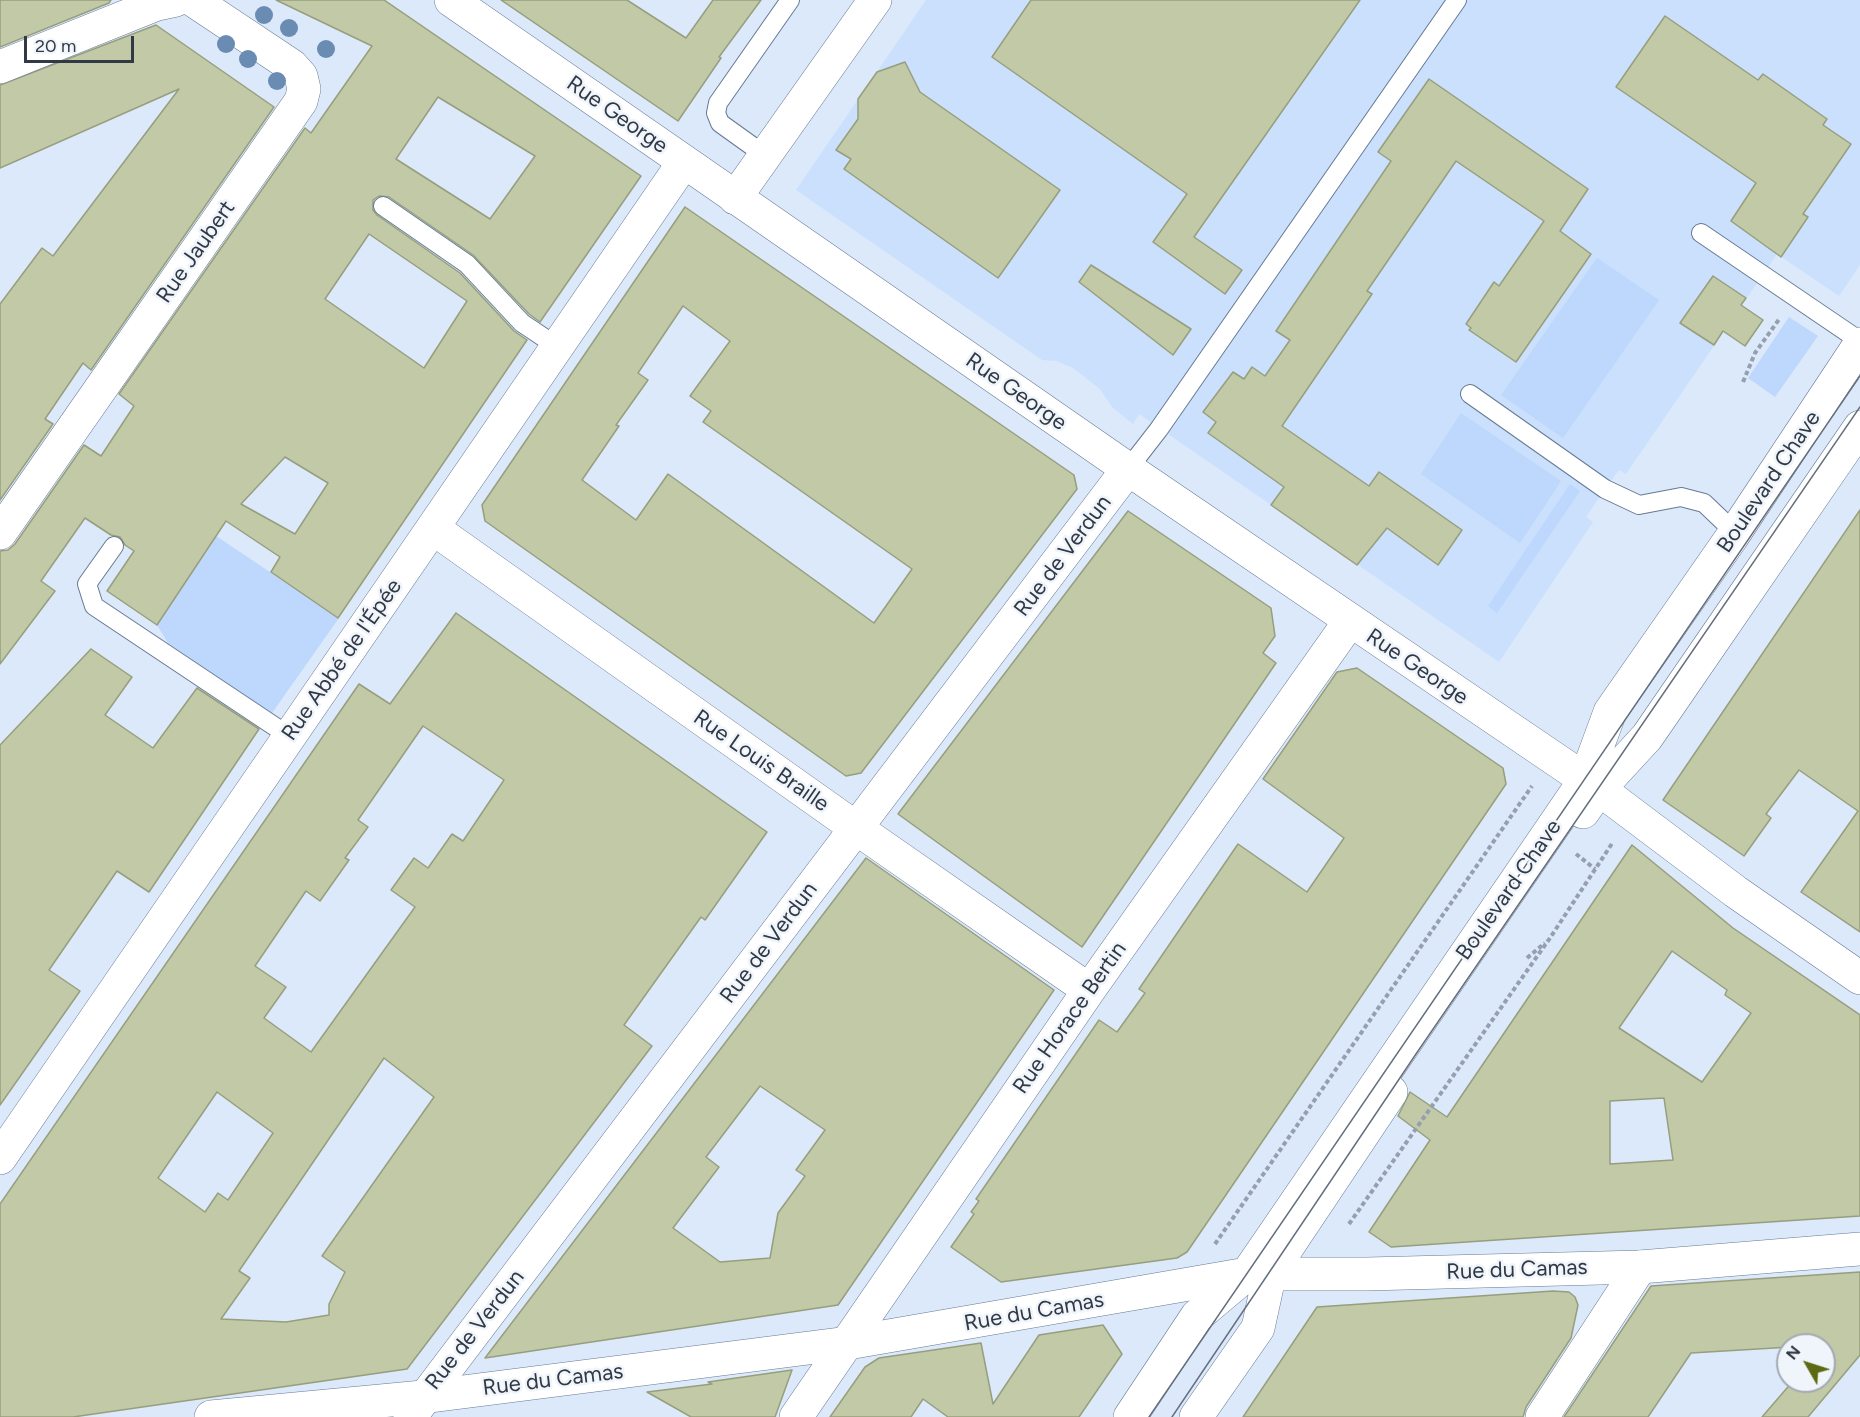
<!DOCTYPE html>
<html>
<head>
<meta charset="utf-8">
<style>
  body { margin:0 }
  #map { position:relative; width:1860px; height:1417px; overflow:hidden; background:#dbe9fb; font-family:Figtree,sans-serif }
  canvas { display:block }
  .north { position:absolute; left:1776px; top:1333px; width:60px; height:60px; box-sizing:border-box; background:#f0f5fb; border:2px solid #a4aab2; border-radius:50%; rotate:309deg; font-size:16px; font-weight:700; line-height:24px; text-align:center; color:#313945 }
  .north::after { content:''; display:block; margin:auto; width:21px; height:27px; background:#5d6a11; clip-path:polygon(50% 0,100% 100%,50% 72%,0 100%) }
  .scale { position:absolute; left:24px; top:36px; width:110px; height:27px; box-sizing:border-box; border:3px solid #313945; border-top:0; padding-left:8px; font-size:18px; line-height:21px; white-space:nowrap; color:#313945; -webkit-text-stroke:4px #f0f5fb; paint-order:stroke }
</style>
</head>
<body>
<div id="map">
<canvas width="1860" height="1417"></canvas>
<div class="north">N</div>
<div class="scale">20 m</div>
</div>
<script>
const ctx = document.querySelector('canvas').getContext('2d');
ctx.lineJoin = 'round';
function fill(path, color) {
  ctx.fillStyle = color;
  ctx.fill(path, 'evenodd');
}
function shape(rows) {
  const path = new Path2D();
  for (const r of rows) {
    path.moveTo(r[0], r[1]);
    for (let i = 2; i < r.length; i += 2) path.lineTo(r[i], r[i + 1]);
  }
  return path;
}
function trace(path, color, width, dash) {
  ctx.strokeStyle = color;
  ctx.lineWidth = width;
  ctx.lineCap = dash ? 'butt' : 'round';
  ctx.setLineDash(dash || []);
  ctx.stroke(path);
}
function label(font, color, halo, rows, align = 'center') {
  ctx.font = font + ' Figtree,sans-serif';
  ctx.lineWidth = 5;
  ctx.setLineDash([]);
  ctx.textBaseline = 'middle';
  ctx.strokeStyle = halo;
  ctx.fillStyle = color;
  for (const [text, x, y, turn = 0] of rows) {
    ctx.save();
    ctx.translate(x, y);
    ctx.rotate((+turn || 0) * Math.PI / 180);
    ctx.textAlign = isNaN(turn) ? turn : align;
    if (halo) ctx.strokeText(text, 0, 0);
    ctx.fillText(text, 0, 0);
    ctx.restore();
  }
}
fill(shape([
  [926,0,1860,0,1860,265,1839,296,1777,254,1626,474,1619,470,1605,489,1586,517,1593,522,1499,662,1139,414,1133,424,1112,407,1100,389,1073,368,1057,361,1042,360,796,190]
]), '#cae0fc');
fill(shape([
  [1597,258,1659,300,1563,438,1501,395],
  [1789,317,1818,336,1775,397,1748,378],
  [1461,413,1561,481,1520,543,1421,474],
  [1570,484,1580,491,1497,613,1488,606],
  [216,536,339,618,272,713,168,643,157,625]
]), '#bdd8fc');
const building = shape([
  [0,0,111,0,109,3,0,47,0,0],
  [276,0,384,0,641,176,540,322,529,314,473,255,389,197,379,196,373,200,373,210,377,215,460,273,514,331,527,340,338,618,271,572,280,557,226,521,157,625,107,591,134,551,125,545,120,537,111,535,85,518,41,581,55,591,0,664,0,551,8,550,15,544,84,445,101,456,134,406,119,394,305,128,311,133,372,46,276,0],
  [438,97,535,156,490,219,396,159,438,97],
  [369,234,467,301,424,368,325,299,369,234],
  [285,457,328,483,295,534,241,504,285,457],
  [501,0,627,0,686,38,713,0,761,0,719,57,721,58,678,121,501,0],
  [1031,0,1360,0,1194,237,1242,270,1225,294,1153,242,1187,194,992,57,1031,0],
  [1665,16,1758,80,1763,74,1827,119,1823,125,1851,144,1803,214,1808,217,1781,257,1731,221,1756,183,1616,87,1665,16],
  [156,25,274,107,91,370,83,363,45,419,53,424,0,500,0,304,42,248,53,256,179,89,0,168,0,85,156,25],
  [905,62,920,92,1060,190,998,278,844,169,851,159,836,150,858,119,858,99,877,72,905,62],
  [1429,79,1588,189,1560,231,1591,254,1516,362,1469,330,1471,328,1466,324,1494,282,1499,286,1544,221,1456,161,1367,291,1372,294,1282,426,1369,486,1379,472,1462,530,1438,565,1387,528,1357,565,1271,505,1284,487,1208,433,1216,422,1203,412,1233,372,1244,379,1252,367,1265,376,1290,340,1276,331,1391,161,1378,152,1429,79],
  [685,207,1074,475,1077,489,861,773,846,776,485,521,482,505,685,207],
  [683,306,730,341,690,396,711,411,703,422,912,569,874,623,668,474,636,520,582,480,619,426,616,425,648,380,638,373,683,306],
  [1091,265,1191,329,1173,355,1079,282,1091,265],
  [1713,276,1746,298,1741,305,1763,320,1745,346,1723,331,1714,345,1680,323,1713,276],
  [1860,510,1860,932,1801,892,1858,811,1799,770,1766,814,1771,818,1744,856,1663,800,1860,510],
  [1128,511,1271,608,1275,636,1263,653,1276,663,1082,947,898,814,1128,511],
  [456,613,767,832,705,920,701,917,624,1025,652,1046,407,1369,73,1417,0,1417,0,1204,359,684,390,704,456,613],
  [423,726,504,780,463,841,452,834,428,868,414,858,391,890,415,907,311,1052,264,1018,286,987,255,966,306,891,320,901,349,860,345,858,368,827,358,820,423,726],
  [384,1058,434,1097,322,1256,345,1272,329,1304,329,1315,286,1322,221,1319,250,1278,239,1271,384,1058],
  [217,1092,273,1133,228,1200,218,1193,205,1212,158,1178,217,1092],
  [91,649,132,677,105,715,153,748,197,688,259,729,149,892,117,871,49,970,80,991,0,1105,0,745,91,649],
  [1357,668,1503,768,1506,784,1187,1252,1177,1258,1001,1282,951,1247,974,1214,971,1212,979,1201,976,1199,1099,1020,1117,1032,1145,993,1139,989,1238,844,1307,892,1344,838,1263,779,1337,672,1357,668],
  [1632,845,1733,928,1860,1015,1860,1216,1391,1247,1369,1232,1430,1140,1398,1116,1410,1092,1447,1117,1632,845],
  [1672,951,1727,990,1725,995,1751,1013,1702,1082,1619,1028,1672,951],
  [1664,1098,1673,1160,1610,1164,1610,1101,1664,1098],
  [866,858,1054,990,838,1305,485,1358,866,858],
  [760,1086,825,1130,796,1170,805,1176,778,1213,770,1258,720,1262,673,1228,719,1167,706,1157,760,1086],
  [1860,1272,1860,1355,1808,1417,1762,1417,1793,1381,1824,1381,1824,1345,1691,1353,1648,1417,1564,1417,1651,1286,1860,1272],
  [1553,1291,1569,1292,1575,1297,1578,1305,1571,1338,1526,1407,1523,1417,1243,1417,1317,1307,1553,1291],
  [1103,1325,1122,1354,1079,1417,948,1417,923,1399,911,1417,830,1417,865,1367,879,1358,981,1343,993,1404,1039,1335,1103,1325],
  [792,1370,775,1417,691,1417,647,1392,712,1384,708,1382,792,1370]
]);
fill(building, '#c1c9a6');
trace(building, '#979e7d', 1.5);
const service = shape([
  [766,156,720,123,716,113,718,103,790,0],
  [383,206,467,264,522,323,558,347],
  [1701,233,1860,341],
  [1470,394,1605,489,1639,505,1681,497,1704,503,1725,523,1732,537],
  [1128,469,1159,429,1457,0],
  [114,546,87,584,94,606,289,736]
]);
const minor = shape([
  [0,67,157,4,176,0],
  [735,198,875,0],
  [434,529,856,828,1089,990],
  [0,533,301,101,304,89,301,76,292,66,193,0],
  [1585,780,1610,712,1732,537,1860,344],
  [1583,812,1599,789,1647,737,1860,427],
  [0,1158,684,162],
  [410,1417,1128,469],
  [796,1417,1089,990,1350,621],
  [1130,1417,1197,1316,1247,1274],
  [1196,1417,1258,1328,1270,1273,1391,1092],
  [1542,1417,1640,1267]
]);
const tertiary = shape([
  [451,0,1128,469,1599,789,1736,892,1860,978],
  [1247,1274,1585,780],
  [211,1417,423,1397,848,1343,1247,1274,1367,1274,1640,1267,1860,1249]
]);
trace(service, '#667a94', 20);
trace(minor, '#667a94', 34);
trace(tertiary, '#667a94', 34);
trace(shape([
  [1743,382,1755,353,1780,318],
  [1576,854,1595,869],
  [1527,958,1545,943],
  [1349,1224,1550,938,1613,842],
  [1215,1244,1532,786]
]), '#949faf', 4, [4.5, 3]);
trace(service, '#fff', 18);
trace(minor, '#fff', 33);
trace(tertiary, '#fff', 33);
trace(shape([
  [1149,1417,1860,376],
  [1172,1417,1416,1054,1860,407]
]), '#666f7d', 1.5);
ctx.fillStyle = '#6a8bb2';
for (const [x, y] of [
  [264,15],
  [289,28],
  [226,44],
  [326,49],
  [248,59],
  [277,81]
]) {
  ctx.beginPath();
  ctx.arc(x, y, 9, 0, 2 * Math.PI);
  ctx.fill();
}
label('22px', '#313945', '#f0f5fb', [
  ["Rue George",617,115,35],
  ["Rue Jaubert",196,252,-55],
  ["Rue George",1016,392,35],
  ["Boulevard Chave",1769,482,-56],
  ["Rue de Verdun",1063,556,-53],
  ["Rue Abbé de l'Épée",342,660,-55],
  ["Rue George",1417,667,34],
  ["Rue Louis Braille",761,761,35],
  ["Boulevard Chave",1509,890,-55],
  ["Rue de Verdun",769,943,-53],
  ["Rue Horace Bertin",1070,1018,-55],
  ["Rue du Camas",1517,1270,-2],
  ["Rue du Camas",1034,1312,-10],
  ["Rue de Verdun",475,1330,-52],
  ["Rue du Camas",553,1380,-7]
]);
</script>
</body>
</html>
